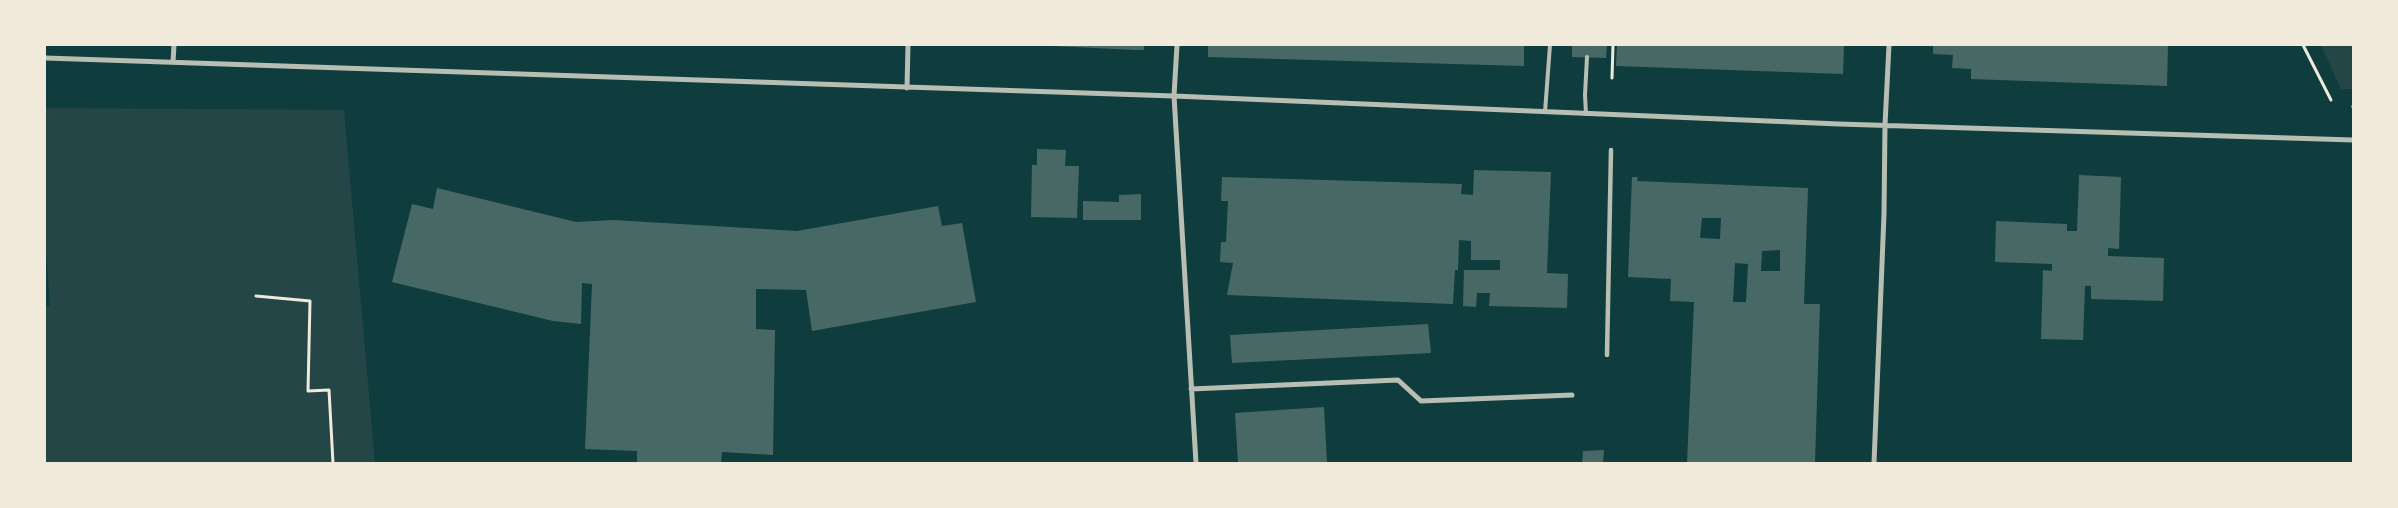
<!DOCTYPE html>
<html>
<head>
<meta charset="utf-8">
<style>
  body { margin:0 }
  #map { position:relative; width:2398px; height:508px; overflow:hidden; background:#0f3d3e; font-family:Rubik,sans-serif }
  canvas { display:block }
  .frame { position:absolute; inset:0; border:46px solid #f1e9da; pointer-events:none }
</style>
</head>
<body>
<div id="map">
<canvas width="2398" height="508"></canvas>
<div class="frame"></div>
</div>
<script>
const ctx = document.querySelector('canvas').getContext('2d');
ctx.lineJoin = 'round';
function fill(path, color) {
  ctx.fillStyle = color;
  ctx.fill(path, 'evenodd');
}
function shape(rows) {
  const path = new Path2D();
  for (const r of rows) {
    path.moveTo(r[0], r[1]);
    for (let i = 2; i < r.length; i += 2) path.lineTo(r[i], r[i + 1]);
  }
  return path;
}
function trace(path, color, width, dash) {
  ctx.strokeStyle = color;
  ctx.lineWidth = width;
  ctx.lineCap = dash ? 'butt' : 'round';
  ctx.setLineDash(dash || []);
  ctx.stroke(path);
}
fill(shape([
  [2321,45,2353,45,2353,89,2341,89],
  [45,108,344,110,375,463,45,463,45,307,50,306,45,238]
]), '#244646');
fill(shape([
  [1033,45,1144,45,1144,50,1135,50],
  [1208,45,1524,45,1524,66,1208,57],
  [1572,45,1607,45,1606,58,1572,57],
  [1617,45,1844,45,1843,74,1616,66],
  [1933,45,2168,45,2167,86,1971,79,1971,69,1952,68,1953,55,1933,54],
  [1037,149,1066,150,1065,166,1079,166,1077,218,1031,217,1032,165,1037,165],
  [1474,170,1551,172,1547,273,1568,274,1567,308,1489,306,1490,293,1477,293,1476,307,1463,306,1464,270,1500,270,1500,260,1471,260,1471,241,1459,240,1458,270,1455,270,1453,304,1227,295,1233,263,1220,262,1221,242,1226,242,1228,201,1221,201,1222,177,1462,184,1461,194,1473,195],
  [2079,175,2121,177,2119,249,2108,248,2108,256,2164,258,2163,301,2091,299,2091,286,2085,286,2083,340,2041,339,2043,270,2052,271,2052,264,1995,262,1996,221,2067,224,2067,231,2077,231],
  [1632,177,1638,177,1637,181,1808,188,1804,304,1820,304,1815,463,1687,463,1694,302,1670,301,1671,279,1628,277],
  [1702,218,1721,218,1720,239,1700,238],
  [1780,250,1780,271,1761,271,1762,251],
  [1735,263,1748,264,1746,302,1733,302],
  [437,188,576,222,613,220,797,231,938,206,942,226,962,223,976,302,812,331,806,290,756,289,756,329,775,330,773,455,722,452,721,463,637,463,637,451,585,449,592,284,582,283,581,324,553,321,392,282,412,204,433,209],
  [1141,194,1141,220,1083,220,1083,201,1119,202,1119,195],
  [1428,324,1431,353,1232,363,1230,335],
  [1324,407,1327,463,1238,463,1235,413],
  [1604,450,1603,463,1582,463,1583,451]
]), '#486865');
trace(shape([
  [2303,45,2331,100],
  [1612,78,1613,45],
  [2353,106,2353,107],
  [256,296,310,301,308,391,329,390,333,463]
]), '#f1e9da', 3);
trace(shape([
  [1545,112,1550,45],
  [1586,114,1585,95,1587,57]
]), '#b8beb3', 4);
trace(shape([
  [1607,355,1611,150]
]), '#b8beb3', 4.5);
trace(shape([
  [1177,45,1174,96,1196,463],
  [45,58,1174,96,1839,124,2353,140],
  [173,62,174,45],
  [907,88,908,45],
  [1191,389,1398,380,1421,401,1572,395],
  [1874,463,1884,214,1885,125,1889,45]
]), '#b8beb3', 5);
</script>
</body>
</html>
